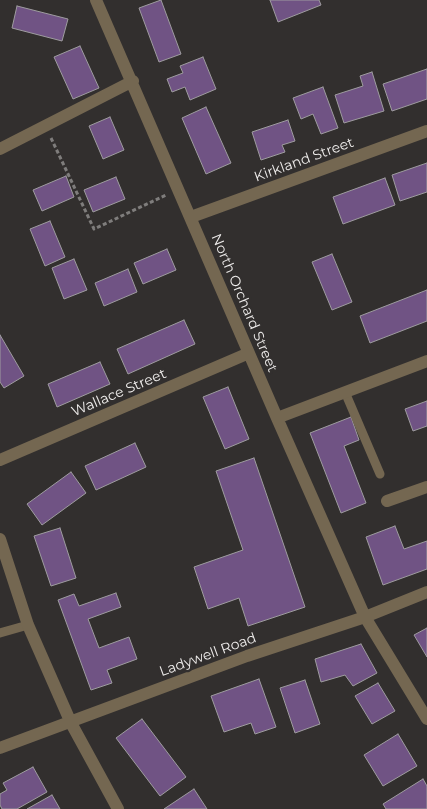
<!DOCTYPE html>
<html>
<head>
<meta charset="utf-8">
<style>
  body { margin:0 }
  canvas { display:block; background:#322f2e }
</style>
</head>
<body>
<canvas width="427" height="809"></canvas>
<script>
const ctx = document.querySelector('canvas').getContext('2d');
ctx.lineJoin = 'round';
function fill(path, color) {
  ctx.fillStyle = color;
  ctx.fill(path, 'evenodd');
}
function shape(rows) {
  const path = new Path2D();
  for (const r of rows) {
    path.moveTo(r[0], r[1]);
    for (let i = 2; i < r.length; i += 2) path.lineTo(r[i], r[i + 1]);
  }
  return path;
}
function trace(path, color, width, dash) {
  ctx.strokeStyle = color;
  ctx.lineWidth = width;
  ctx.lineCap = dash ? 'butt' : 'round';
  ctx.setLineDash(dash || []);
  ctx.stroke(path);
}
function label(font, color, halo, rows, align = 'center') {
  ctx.font = font + ' Montserrat,sans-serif';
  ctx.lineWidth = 5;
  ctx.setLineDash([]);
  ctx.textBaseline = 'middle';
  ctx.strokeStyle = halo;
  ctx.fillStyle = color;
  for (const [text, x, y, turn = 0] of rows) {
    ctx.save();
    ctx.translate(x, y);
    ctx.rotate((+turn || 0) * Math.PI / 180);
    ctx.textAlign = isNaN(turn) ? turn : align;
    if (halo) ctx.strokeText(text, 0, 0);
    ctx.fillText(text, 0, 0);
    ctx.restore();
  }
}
const building = shape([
  [161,0,181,54,159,62,139,8,161,0],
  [270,0,319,0,321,5,278,22,270,0],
  [17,6,68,19,62,41,12,28,17,6],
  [80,46,99,88,73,99,54,57,80,46],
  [203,57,216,89,190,100,185,87,172,92,167,79,183,73,180,66,203,57],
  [427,69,427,99,392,111,383,84,427,69],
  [372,72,384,111,344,123,335,95,363,86,360,76,372,72],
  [323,87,338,128,321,134,313,114,301,119,293,98,323,87],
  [206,107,231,163,206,174,182,118,206,107],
  [110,117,124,150,103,159,89,126,110,117],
  [288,120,295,141,282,145,285,152,261,160,252,132,288,120],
  [427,163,427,192,400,201,392,175,427,163],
  [66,176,74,197,42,211,33,190,66,176],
  [116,177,125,199,93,212,84,190,116,177],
  [385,178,395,205,343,224,333,197,385,178],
  [50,221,65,257,45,266,30,229,50,221],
  [167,249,176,270,143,284,134,263,167,249],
  [332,254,352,302,332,310,312,262,332,254],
  [74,259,87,290,64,299,52,268,74,259],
  [128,269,137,292,104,306,95,283,128,269],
  [427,290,427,321,370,343,360,316,427,290],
  [184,320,195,344,128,374,117,349,184,320],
  [0,335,24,376,4,388,0,382,0,335],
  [100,362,110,384,57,407,48,384,100,362],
  [228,387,249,439,225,449,203,397,228,387],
  [427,401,427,426,413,431,405,409,427,401],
  [351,417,359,440,344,446,366,503,341,513,310,433,351,417],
  [135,443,146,467,96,490,85,466,135,443],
  [254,458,305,607,248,626,239,598,208,609,194,567,243,550,216,471,254,458],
  [71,472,86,493,42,525,27,504,71,472],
  [395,526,404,549,427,541,427,569,383,585,366,537,395,526],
  [60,528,76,578,51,586,34,536,60,528],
  [116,593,121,607,88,619,99,648,129,637,137,659,107,670,112,683,91,690,58,600,74,594,79,606,116,593],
  [427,628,427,657,414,635,427,628],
  [361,644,377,673,353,686,345,675,321,682,315,659,361,644],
  [259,679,276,727,255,734,251,723,224,732,211,696,259,679],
  [305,680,320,724,295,733,280,688,305,680],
  [378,683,395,711,372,724,355,696,378,683],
  [142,719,186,777,160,796,116,738,142,719],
  [398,734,417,766,383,786,364,755,398,734],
  [33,767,47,792,17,809,2,809,0,805,0,794,7,790,3,783,33,767],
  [423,779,427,786,427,809,386,809,383,804,423,779],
  [194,789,207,809,164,809,194,789],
  [52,795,60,809,27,809,52,795]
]);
fill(building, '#705384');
trace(building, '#9e9c9f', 1);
trace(shape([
  [51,138,94,229,166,195]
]), '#7f7d7c', 3, [4, 2.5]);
trace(shape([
  [345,392,380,474],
  [0,633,28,625]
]), '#746751', 9);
trace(shape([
  [96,0,277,418,365,617,427,719],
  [0,149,133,81],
  [191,217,427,131],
  [277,418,427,361],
  [0,460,249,353],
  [387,501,427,487],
  [0,539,28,625,71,723,118,809],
  [0,748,247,656,365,617,427,592]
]), '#746751', 12);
label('14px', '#f0eeed', '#322f2e', [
  ["Kirkland Street",304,160,-20],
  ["North Orchard Street",244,303,67],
  ["Wallace Street",119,393,-23],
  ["Ladywell Road",208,655,-20]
]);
</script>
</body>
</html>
